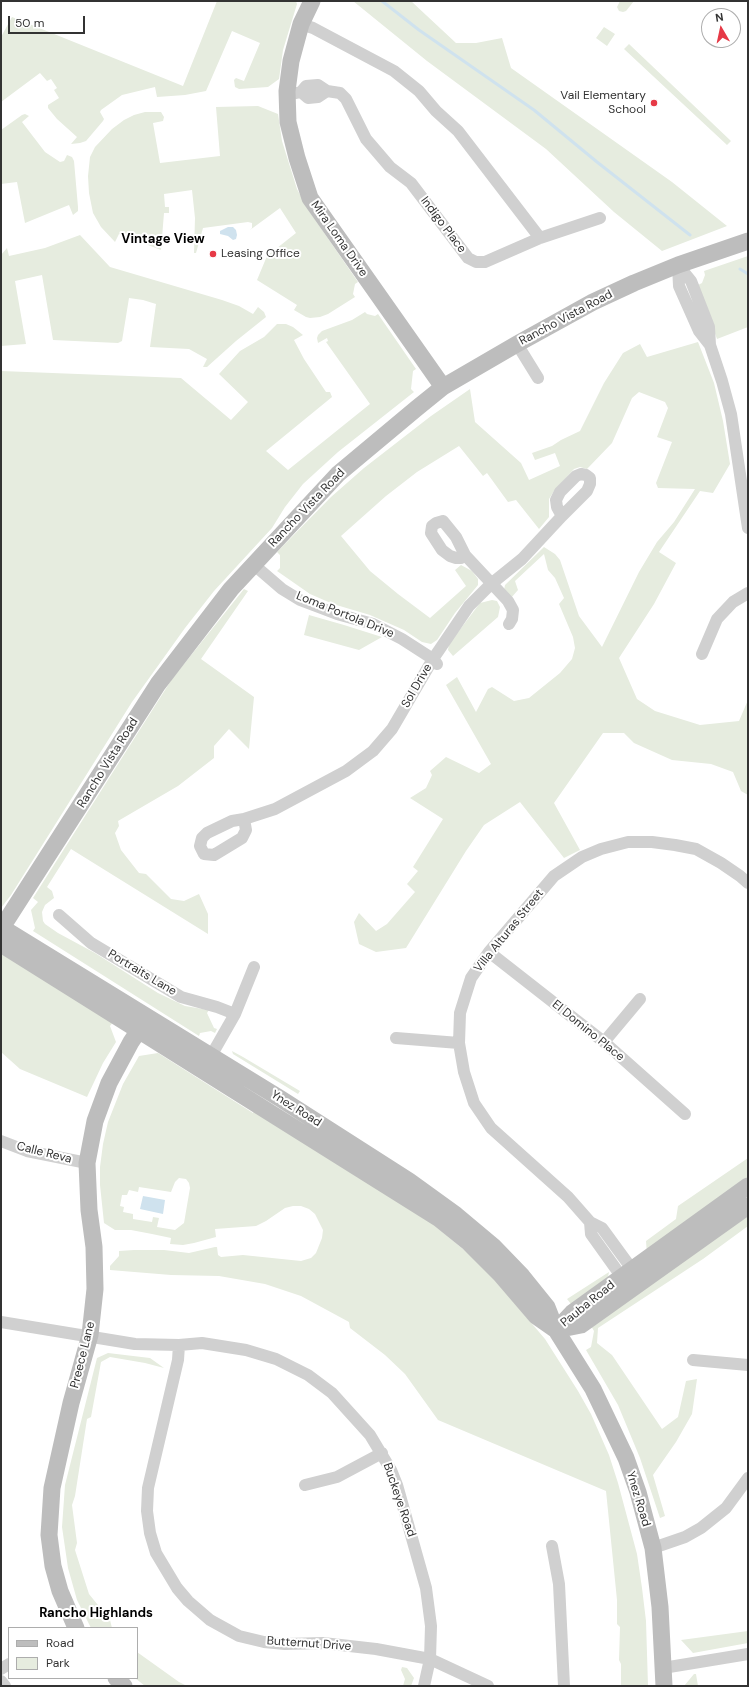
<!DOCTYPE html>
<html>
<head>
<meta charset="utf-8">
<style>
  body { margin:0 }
  #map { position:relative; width:749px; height:1687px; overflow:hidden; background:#fff; font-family:"DM Sans",sans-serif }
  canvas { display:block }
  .frame { position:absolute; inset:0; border:2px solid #333; pointer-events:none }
  .legend { position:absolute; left:8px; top:1627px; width:130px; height:52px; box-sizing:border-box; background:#fff; border:1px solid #adadad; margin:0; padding:5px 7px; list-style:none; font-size:12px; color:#333 }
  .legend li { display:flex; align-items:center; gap:8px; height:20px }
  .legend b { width:20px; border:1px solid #adadad }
  .north { position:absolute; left:701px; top:8px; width:40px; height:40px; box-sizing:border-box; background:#fff; border:1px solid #adadad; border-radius:50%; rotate:351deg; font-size:11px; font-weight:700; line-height:16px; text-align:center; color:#333 }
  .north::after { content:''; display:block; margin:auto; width:14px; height:18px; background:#e63946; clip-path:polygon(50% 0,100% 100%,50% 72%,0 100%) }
  .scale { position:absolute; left:8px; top:16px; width:77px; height:18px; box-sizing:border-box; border:2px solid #333; border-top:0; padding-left:5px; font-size:12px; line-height:14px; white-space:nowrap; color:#333; -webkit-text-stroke:3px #fff; paint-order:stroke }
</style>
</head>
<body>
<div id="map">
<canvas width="749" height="1687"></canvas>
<div class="frame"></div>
<ul class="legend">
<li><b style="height:5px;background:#bdbdbd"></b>Road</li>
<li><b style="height:11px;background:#e6ecdf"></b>Park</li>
</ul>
<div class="north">N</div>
<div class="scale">50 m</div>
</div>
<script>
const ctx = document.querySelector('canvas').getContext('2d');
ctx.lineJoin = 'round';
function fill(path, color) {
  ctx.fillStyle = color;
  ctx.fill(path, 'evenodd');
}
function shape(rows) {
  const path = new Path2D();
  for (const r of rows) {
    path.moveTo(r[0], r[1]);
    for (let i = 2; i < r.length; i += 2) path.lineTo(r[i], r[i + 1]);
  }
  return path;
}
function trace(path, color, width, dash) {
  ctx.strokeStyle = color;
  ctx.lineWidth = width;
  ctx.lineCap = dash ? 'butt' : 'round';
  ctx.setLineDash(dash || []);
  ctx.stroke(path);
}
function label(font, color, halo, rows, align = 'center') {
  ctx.font = font + ' "DM Sans",sans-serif';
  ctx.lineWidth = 4;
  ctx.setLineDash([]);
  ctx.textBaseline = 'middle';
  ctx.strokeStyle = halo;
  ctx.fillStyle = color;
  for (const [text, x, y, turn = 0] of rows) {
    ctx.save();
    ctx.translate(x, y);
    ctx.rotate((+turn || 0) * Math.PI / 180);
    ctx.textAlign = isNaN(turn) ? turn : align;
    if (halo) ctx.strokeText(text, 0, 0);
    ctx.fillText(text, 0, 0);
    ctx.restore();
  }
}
fill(shape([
  [217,1,296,1,297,4,283,50,279,79,268,87,239,89,235,87,234,80,236,78,244,81,260,43,232,31,206,91,185,95,157,97,155,87,122,95,101,110,100,112,104,119,103,121,86,141,80,143,71,144,77,137,57,119,48,108,48,105,59,98,54,90,57,88,51,79,47,81,40,73,1,102,1,37,12,17,183,86],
  [353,1,411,1,456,43,476,43,502,38,511,68,672,182,727,226,662,251,614,212,546,149,427,61],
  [620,1,634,1,626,11,623,12,619,11,617,7],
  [604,27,615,34,607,46,596,38],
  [629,44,731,141,727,145,624,49],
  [258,106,278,114,282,141,297,189,307,208,358,282,355,284,353,294,355,297,328,314,320,317,310,318,306,317,294,310,297,305,257,280,267,256,296,233,280,208,250,230,252,228,252,223,248,222,203,228,196,253,194,253,195,218,192,190,164,194,165,207,169,207,169,213,164,213,161,250,119,234,115,242,101,227,93,213,89,193,88,176,90,157,95,147,112,129,124,120,134,115,145,112,161,112,164,117,163,121,153,123,160,163,220,156,216,107],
  [25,114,29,116,22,122,45,152,60,162,64,161,67,155,72,157,74,161,78,207,78,211,73,215,69,205,25,223,17,182,1,184,1,130,22,115],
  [80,235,110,267,222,300,239,306,253,314,258,307,264,312,266,317,236,341,207,367,203,367,207,359,189,349,150,347,156,304,143,300,129,298,122,341,118,343,53,340,42,275,15,281,26,344,1,346,1,255,7,248,9,256,45,248],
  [748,256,748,327,717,339,698,285,702,283,705,275,704,271],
  [365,312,367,314,375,316,378,314,416,369,413,371,411,389,414,392,338,452,303,484,285,507,272,528,214,591,185,628,132,702,11,895,1,908,1,371,181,378,231,420,248,402,219,374,240,351,264,337,277,324,286,324,293,327,303,335,294,340,304,359,326,392,330,392,332,397,266,451,288,470,370,404,326,342,328,341,327,338,318,343,317,338,318,335,322,331,352,320],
  [698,342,714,383,723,421,730,464,713,493,700,491,659,552,676,563,654,604,619,658,637,699,655,711,700,725,739,721,748,700,748,795,741,791,733,772,711,764,672,760,634,743,624,733,603,733,554,803,580,850,564,858,520,802,484,825,466,851,406,948,376,952,359,944,354,922,359,913,376,931,387,924,415,892,407,884,418,871,413,867,443,819,410,798,426,788,432,775,430,771,446,757,479,773,491,764,446,685,457,677,476,712,488,689,492,687,514,701,529,698,560,673,572,659,575,648,573,637,559,604,564,598,555,578,548,570,544,554,515,581,518,590,511,598,504,590,505,585,544,547,555,554,560,560,579,616,602,647,639,572,657,542,674,522,695,489,658,488,656,483,672,442,657,437,668,408,665,402,639,392,632,398,612,443,587,469,580,467,574,469,554,491,549,499,549,517,539,529,516,500,508,502,487,473,483,476,459,446,417,472,386,496,341,536,370,571,398,594,430,618,466,586,455,570,461,565,472,571,478,579,478,585,455,613,437,640,431,644,422,642,404,630,370,615,333,604,310,594,277,571,280,568,280,555,277,552,331,497,364,468,431,416,470,389,475,422,521,463,529,480,560,466,555,453,535,460,532,453,552,446,561,440,580,431,604,383,623,353,640,344,647,357],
  [244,589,248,591,201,659,254,697,249,749,229,729,214,746,214,758,178,786,118,821,119,826,115,833,121,850,139,873,146,874,171,899,184,901,199,894,208,914,208,934,71,849,47,887,52,891,54,898,45,905,42,912,43,921,45,924,58,933,95,953,158,993,185,1006,209,1010,207,1013,214,1028,217,1029,215,1033,211,1031,200,1033,199,1036,33,931,35,928,31,910,38,902,33,898,172,679],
  [492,600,497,601,500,607,498,617,453,656,448,650,449,644,480,603],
  [309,615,344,625,382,637,359,650,304,635],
  [1,952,113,1022,110,1026,116,1042,103,1063,87,1097,20,1069,1,1052],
  [232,1051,243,1057,300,1091,298,1094,233,1054],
  [158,1053,253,1113,255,1108,428,1220,481,1264,545,1339,578,1391,591,1414,609,1455,618,1483,637,1554,642,1588,646,1621,648,1686,621,1686,621,1664,619,1660,620,1627,617,1624,617,1600,606,1491,438,1420,405,1374,385,1355,350,1328,349,1322,301,1296,265,1284,219,1276,171,1275,110,1270,110,1266,119,1256,119,1251,134,1250,164,1250,189,1253,215,1247,217,1247,218,1255,221,1257,243,1255,301,1261,311,1258,316,1253,322,1238,323,1230,315,1214,309,1209,301,1206,293,1206,285,1208,266,1221,256,1226,215,1229,216,1237,194,1243,183,1245,170,1244,171,1238,152,1234,131,1230,115,1230,104,1223,100,1185,100,1167,103,1144,108,1122,123,1084,139,1056],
  [179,1178,186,1179,189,1183,190,1188,184,1223,175,1230,157,1227,159,1218,153,1217,152,1222,133,1219,133,1214,123,1212,124,1207,120,1206,122,1195,127,1195,129,1190,138,1192,139,1187,171,1192,175,1182],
  [748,1158,748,1180,647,1254,646,1241,676,1219,678,1206],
  [748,1214,748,1226,703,1259,598,1328,597,1343,612,1355,662,1429,678,1417,686,1381,697,1379,692,1414,676,1442,653,1475,665,1516,660,1518,640,1458,618,1405,586,1350,591,1347,594,1331,591,1326],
  [609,1272,608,1277,571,1304,567,1299],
  [108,1353,150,1358,164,1368,145,1363,110,1357,101,1362,91,1417,87,1419,75,1496,72,1505,77,1543,75,1550,89,1594,110,1620,112,1628,91,1628,77,1600,68,1568,62,1527,65,1485,97,1358],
  [748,1631,748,1643,693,1653,681,1640],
  [137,1652,179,1682,187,1686,145,1686,135,1678,137,1678],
  [402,1667,407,1668,414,1678,411,1686,403,1686,405,1679,401,1670],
  [694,1674,696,1674,698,1686,684,1686]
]), '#e6ecdf');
fill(shape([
  [228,227,233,227,236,230,237,235,236,239,233,240,228,236,220,234,220,231],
  [143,1196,165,1200,163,1214,140,1209]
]), '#cfe2ee');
trace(shape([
  [382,1,419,30,534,110,597,162,690,235],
  [740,269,748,274]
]), '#cfe2ee', 3);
trace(shape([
  [301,24,313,28,394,71,419,91,436,111,458,131,540,238],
  [301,92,308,98,318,97,327,91],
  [287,95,301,92,306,86,318,85,327,91,340,93,346,99,366,139,390,167,411,183,468,258,476,262,485,262,540,238,600,218],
  [678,265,691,281,709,327,710,345,722,381,731,414,748,528],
  [678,265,679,286,699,331,710,345],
  [517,344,538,378],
  [581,474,586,475,590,478,590,484,587,491,562,516,557,507,556,500,560,492,576,476,581,474],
  [443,521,456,537,465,555,461,558,456,558,450,556,442,550,431,533,432,526,436,523,443,521],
  [465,555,508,601,513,610,512,619,509,624],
  [253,564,282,589,300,600,337,614,373,624,402,639,433,659,437,664],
  [702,654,717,619,733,602,748,593],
  [244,819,275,809,346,771,373,751,392,729,433,659,469,606,491,584,522,559,562,516],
  [244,819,246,830,242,838,214,855,204,854,200,846,202,838,207,833,232,821,244,819],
  [59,915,91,943,181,997,217,1007,235,1014],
  [489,952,604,1042,685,1114],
  [396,1038,459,1043],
  [604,1042,640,999],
  [211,1056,235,1014,254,967],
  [1,1141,27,1151,87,1163],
  [590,1222,591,1234,626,1283],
  [637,1276,602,1228,590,1222,568,1197,491,1128,474,1103,464,1072,459,1043,460,1013,471,978,489,952,554,876,582,857,601,849,628,842,652,842,675,845,696,849,721,863,740,876,748,883],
  [1,1322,135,1344,179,1345,202,1343,246,1350,276,1359,308,1375,332,1393,370,1435,391,1470,397,1485,426,1588,431,1626,430,1659,424,1686],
  [179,1345,178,1360,148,1488,147,1511,150,1533,156,1553,177,1588,188,1601,210,1620,239,1636,264,1642,285,1644,323,1643,376,1649,430,1659,488,1686],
  [693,1360,748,1365],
  [305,1485,337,1477,382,1453],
  [552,1546,559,1584,564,1686],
  [653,1548,685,1537,701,1528,726,1508,748,1478],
  [663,1668,748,1654],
  [1,1669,9,1664],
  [1,1681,5,1686]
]), '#d0d0d0', 12);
trace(shape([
  [312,1,301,24,291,61,287,91,288,122,297,158,310,198,443,387],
  [1,927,281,1099,409,1181,456,1215,493,1246,522,1276,547,1307,556,1330,593,1389,626,1458,638,1492,653,1548,660,1607,664,1686],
  [1,929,158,684,231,589,338,474,417,408,443,387,517,344,593,302,634,283,678,265,748,241],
  [1,944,438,1218,469,1243,500,1274,536,1316,556,1330],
  [556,1330,572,1313,748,1186],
  [556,1330,581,1325,748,1206],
  [76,1628,60,1591,53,1566,49,1535,52,1488,71,1403,90,1335,95,1289,94,1247,89,1210,87,1163,95,1121,109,1083,131,1042,145,1021],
  [116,1678,124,1686]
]), '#bdbdbd', 17);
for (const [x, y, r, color] of [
  [654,103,4,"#e63946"],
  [213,254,4,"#e63946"]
]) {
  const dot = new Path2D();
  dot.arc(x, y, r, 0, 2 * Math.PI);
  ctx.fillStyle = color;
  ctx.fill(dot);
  trace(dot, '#fff', 1.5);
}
label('12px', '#333', '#fff', [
  ["Vail Elementary",646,96],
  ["School",646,110],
  ["Leasing Office",221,254,"left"]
], 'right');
label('12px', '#333', '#fff', [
  ["Indigo Place",443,225,53],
  ["Mira Loma Drive",339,239,55],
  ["Rancho Vista Road",566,318,-28],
  ["Rancho Vista Road",307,508,-46],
  ["Loma Portola Drive",345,615,22],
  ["Sol Drive",417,686,-60],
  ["Rancho Vista Road",108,763,-58],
  ["Villa Alturas Street",509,931,-51],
  ["Portraits Lane",142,973,31],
  ["El Domino Place",588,1031,39],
  ["Ynez Road",296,1109,32],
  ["Calle Reva",44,1153,14],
  ["Pauba Road",588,1304,-39],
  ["Preece Lane",83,1355,-76],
  ["Ynez Road",638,1499,73],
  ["Buckeye Road",399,1500,71],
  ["Butternut Drive",309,1644,4]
]);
label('bold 13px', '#000', '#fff', [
  ["Vintage View",163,240],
  ["Rancho Highlands",96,1614]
]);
</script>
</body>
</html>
